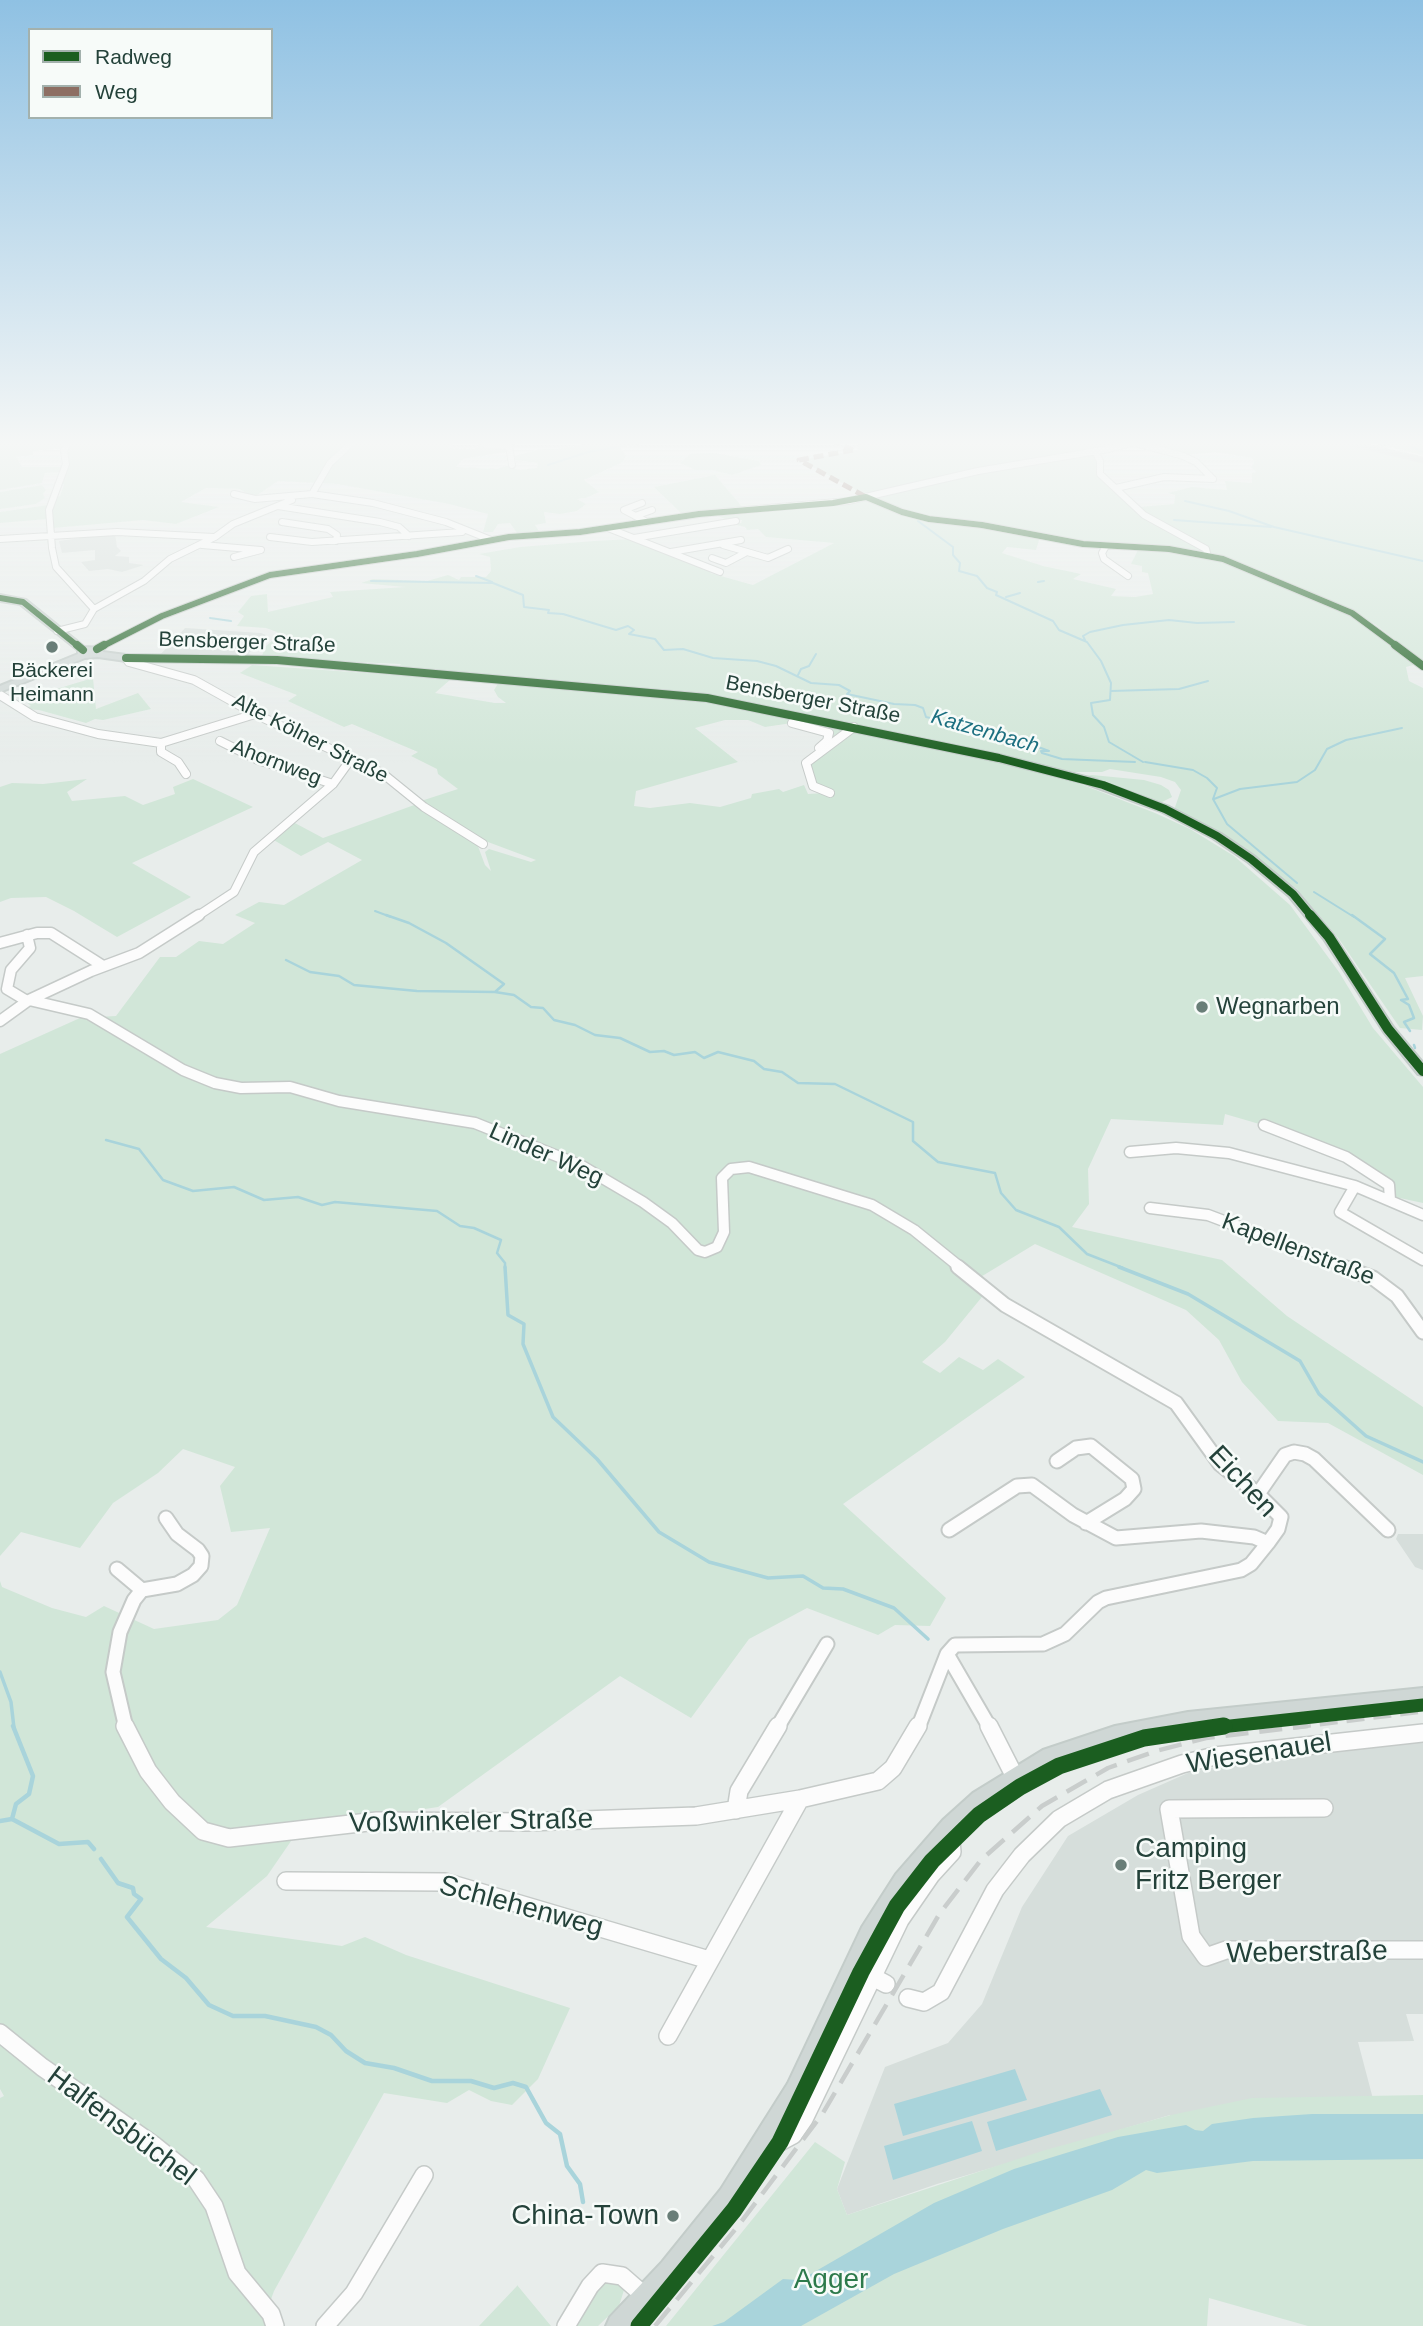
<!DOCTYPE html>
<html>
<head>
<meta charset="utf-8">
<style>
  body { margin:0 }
  #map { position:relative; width:1423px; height:2326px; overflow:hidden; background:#e8edeb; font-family:Arial,sans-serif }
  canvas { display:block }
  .legend { position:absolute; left:28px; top:28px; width:245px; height:91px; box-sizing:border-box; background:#f7fbf9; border:2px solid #a3b1ad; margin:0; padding:9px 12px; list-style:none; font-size:21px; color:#24423a }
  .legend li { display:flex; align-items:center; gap:14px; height:35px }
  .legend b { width:35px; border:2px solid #a3b1ad }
</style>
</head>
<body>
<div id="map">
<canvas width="1423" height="2326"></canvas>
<ul class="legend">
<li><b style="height:9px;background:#1b5e20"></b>Radweg</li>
<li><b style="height:9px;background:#8d6e63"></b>Weg</li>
</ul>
</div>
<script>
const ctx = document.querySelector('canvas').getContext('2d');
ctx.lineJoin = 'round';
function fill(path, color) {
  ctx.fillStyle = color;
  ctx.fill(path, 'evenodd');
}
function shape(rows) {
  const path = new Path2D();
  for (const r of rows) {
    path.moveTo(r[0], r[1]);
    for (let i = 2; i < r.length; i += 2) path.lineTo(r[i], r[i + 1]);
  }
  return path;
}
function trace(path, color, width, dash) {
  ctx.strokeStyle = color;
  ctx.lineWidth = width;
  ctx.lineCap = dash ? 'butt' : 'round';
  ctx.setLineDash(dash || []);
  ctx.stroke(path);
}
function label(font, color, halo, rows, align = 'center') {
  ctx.font = font + ' Arial,sans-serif';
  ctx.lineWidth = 5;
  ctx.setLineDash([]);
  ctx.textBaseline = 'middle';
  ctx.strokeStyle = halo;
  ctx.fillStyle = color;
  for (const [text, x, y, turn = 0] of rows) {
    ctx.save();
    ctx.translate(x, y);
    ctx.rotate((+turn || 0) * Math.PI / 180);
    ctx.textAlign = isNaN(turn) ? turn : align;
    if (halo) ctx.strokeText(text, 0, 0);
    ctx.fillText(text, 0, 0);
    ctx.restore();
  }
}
fill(shape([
  [115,533,117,547,121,551,115,556,129,557,129,563,144,565,122,572,108,569,89,571,81,562,95,560,95,550,62,553,59,541],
  [185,628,261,633,266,635,248,654,261,657,159,656],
  [1398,1534,1423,1534,1423,1570,1415,1567,1396,1539],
  [1423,1737,1423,2014,1406,2014,1414,2041,1358,2042,1377,2114,1167,2129,1170,2115,937,2184,847,2215,837,2189,885,2067,948,2043,982,2004,1022,1907,1068,1836,1138,1795,1188,1773,1238,1762,1325,1752,1342,1747]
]), '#d6dedb');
fill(shape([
  [0,440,68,440,63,448,33,451,33,455,16,457,22,467,63,467,61,472,45,473,42,483,0,490],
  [71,440,432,440,452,443,450,448,474,449,488,440,526,440,510,446,511,451,463,459,456,467,497,469,512,464,512,468,520,470,537,468,538,463,515,460,514,456,542,449,559,449,607,440,662,440,620,447,626,456,623,462,584,480,599,492,586,498,577,499,586,504,577,511,560,514,544,512,546,523,535,525,539,531,517,533,510,523,498,524,493,532,483,532,488,514,449,504,337,484,278,481,253,498,240,489,206,488,181,502,219,507,176,524,143,520,53,528,51,505,55,497,60,496,64,485,61,483],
  [854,440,1137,440,1106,448,867,496,799,460,857,451,859,442],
  [1147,440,1328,440,1423,462,1423,662,1376,625,1341,605,1255,568,1210,554,1210,550,1153,520,1139,507,1174,504,1175,495,1168,493,1192,487,1227,490,1225,481,1252,483,1252,473,1256,472,1251,467,1254,463,1252,458,1216,452,1184,455,1137,443],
  [1360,440,1423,440,1423,455,1399,449],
  [714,453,759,461,761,465,732,475,712,470,696,470,680,463,690,454],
  [1093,453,1098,460,1098,474,1142,515,1205,552,1040,537,1036,550,1007,547,1002,553,1043,566,1081,574,1073,579,1116,589,1111,596,1135,597,1153,594,1148,573,1142,572,1142,566,1131,564,1138,550,1162,549,1220,559,1347,612,1417,664,1406,667,1409,681,1423,688,1423,976,1405,978,1423,1016,1422,1030,1400,1028,1339,939,1297,889,1230,839,1174,810,1181,790,1175,782,1161,777,1110,769,1102,772,1074,772,727,699,398,668,401,664,261,658,266,646,279,635,277,632,266,628,237,626,244,616,238,612,251,596,267,594,268,612,333,597,330,592,405,587,361,583,373,579,427,581,448,575,459,580,461,577,486,577,491,571,490,557,479,554,520,547,594,541,631,539,714,569,710,573,753,585,834,543,766,537,758,529,747,530,745,527,733,524,741,523,742,520,729,521,712,513,872,499,979,471],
  [715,475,744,509,683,515,654,487],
  [42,485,46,490,43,494,45,498,36,504,0,509,0,492],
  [48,505,47,519,0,523,0,512],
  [252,665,451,679,435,693,495,703,506,703,498,697,494,690,499,682,722,704,991,760,1078,783,1155,813,1190,829,1234,856,1290,905,1339,972,1373,1028,1423,1087,1423,1203,1395,1197,1368,1178,1366,1170,1280,1130,1225,1114,1223,1125,1111,1119,1088,1169,1089,1204,1072,1227,1222,1260,1287,1316,1423,1407,1423,1475,1328,1423,1278,1421,1242,1382,1219,1340,1186,1310,1035,1244,974,1281,986,1292,945,1342,922,1362,940,1373,959,1357,983,1370,998,1359,1025,1377,843,1504,946,1598,930,1626,895,1625,878,1635,807,1608,749,1639,691,1718,620,1676,438,1807,300,1828,267,1876,206,1927,342,1946,365,1937,406,1955,570,2008,538,2079,512,2105,491,2101,469,2090,447,2103,384,2093,274,2291,265,2316,269,2326,0,2326,0,2098,4,2096,0,2089,0,1581,2,1587,52,1608,86,1617,104,1606,154,1629,218,1620,237,1605,270,1528,231,1532,220,1486,235,1467,183,1449,158,1473,113,1503,80,1548,21,1532,0,1556,0,1054,80,1018,116,1016,160,957,176,957,199,941,223,944,255,923,235,915,259,902,284,905,362,860,328,842,301,856,272,839,293,822,323,838,417,804,476,841,485,865,491,871,485,852,489,849,531,862,536,860,480,839,421,801,458,789,438,774,437,769,411,756,418,752,352,724,344,727,288,701,297,695,240,673],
  [725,720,748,720,765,727,792,723,829,736,806,768,818,790,825,793,808,794,804,785,783,792,779,789,752,794,751,798,720,807,690,803,650,808,634,806,636,791,738,762,695,728],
  [93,678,96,709,138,693,151,709,103,720,95,719,86,723,39,710,22,709,31,706,23,699],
  [1092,775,1144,780,1161,785,1169,790,1172,797,1160,803,1085,776],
  [87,779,67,792,72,801,125,796,143,805,175,794,173,787,193,779,253,807,132,863,191,897,117,937,74,911,46,897,11,898,0,902,0,787,12,783,43,784],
  [1423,2095,1423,2326,1308,2326,1209,2298,1207,2326,666,2326,815,2142,845,2162,837,2189,847,2215,1042,2151,1171,2115,1252,2098],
  [612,2280,620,2284,624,2290,619,2306,598,2326,572,2326,602,2283],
  [517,2285,551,2326,479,2326,517,2286]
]), '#d1e6d8');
fill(shape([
  [1015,2069,1027,2100,903,2136,894,2104],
  [1100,2089,1112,2115,996,2151,987,2122],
  [1312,2114,1423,2114,1423,2159,1253,2161,1157,2173,1146,2170,1112,2190,1003,2229,894,2274,801,2326,712,2326,724,2322,783,2279,797,2280,809,2275,934,2203,1014,2169,1118,2137,1186,2125,1195,2130,1203,2131,1212,2124,1253,2118],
  [972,2121,982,2151,893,2180,884,2146]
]), '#a9d4db');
trace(shape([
  [806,440,813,441],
  [1398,440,1423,452],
  [548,465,588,452,658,440],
  [1185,501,1229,511,1274,527,1423,561],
  [1174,520,1271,527],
  [918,521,953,547,953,555,960,563,959,571,977,576,987,588,997,592,996,595,1053,621,1059,630,1087,642,1101,661,1111,683,1110,700,1091,703,1093,715,1104,727,1109,742,1143,762],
  [476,576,492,582],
  [371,581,493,583,523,595,524,607,549,610,548,613,563,614,616,630,628,626,634,630,629,634,655,639,664,650,683,649,713,658,757,661,776,666,811,683,839,685,850,691,847,694,894,704,915,705,923,708,926,717,969,727,985,734,997,734,1015,741,1016,746,1041,748,1049,751,1041,751,1042,753,1062,759,1135,762],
  [1038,582,1044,581],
  [1006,597,1020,593],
  [210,618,231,621],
  [1085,640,1083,636,1090,632,1123,625,1169,620,1197,623,1234,622],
  [798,675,801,669,809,666,816,654],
  [1111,691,1179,689,1208,681],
  [1145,762,1193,770,1207,778,1217,788,1213,799,1227,824,1297,883],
  [1214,799,1240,789,1297,782,1315,770,1327,749,1346,740,1402,728],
  [1314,892,1354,917],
  [375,911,391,917]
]), '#a9d4db', 2);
trace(shape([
  [386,915,409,923,446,943,504,984,495,992,514,995,531,1007,543,1008,554,1020,575,1025,595,1035,620,1038,650,1052,664,1051,674,1055,695,1052,704,1058,718,1052,754,1061,764,1069,782,1072,798,1083,835,1084,913,1122,913,1141,938,1162,995,1173,1001,1193,1016,1210,1059,1227,1087,1254,1123,1268],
  [1352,915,1385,939,1370,954,1394,973,1408,999,1401,1000,1409,1005,1414,1018,1404,1022,1410,1031],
  [286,960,310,972,339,976,354,985,417,991,495,992],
  [1414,1045,1415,1048],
  [106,1140,139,1149,163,1180,193,1191,234,1187,264,1200,298,1197,322,1205,335,1202,437,1211,460,1226,474,1228,501,1240,497,1253,505,1263,505,1268]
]), '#a9d4db', 2.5);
trace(shape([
  [505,1267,508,1315,524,1324,523,1344,553,1417,597,1459,659,1532,709,1562,768,1578,803,1576,823,1588,843,1589,894,1608,928,1639],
  [1119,1267,1188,1294,1300,1361,1319,1394,1366,1436,1423,1462],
  [0,1672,11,1702,14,1728]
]), '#a9d4db', 3.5);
trace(shape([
  [12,1819,16,1804,29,1794,33,1776,13,1726],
  [0,1821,12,1819,59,1844,88,1842,94,1849],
  [101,1859,118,1883,133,1888,134,1894,141,1899,127,1917,161,1959,186,1978,209,2005,233,2016,265,2016,316,2027,331,2035,346,2051,365,2063,394,2068,432,2081,471,2081,494,2088,513,2083,526,2087,546,2123,560,2134,567,2166,580,2184,583,2202]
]), '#a9d4db', 4.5);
const minorFar4 = shape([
  [69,440,64,451,66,464,49,510,52,548,56,567,94,609],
  [480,440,486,445,509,446,512,465],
  [1132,442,1183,456,1196,462,1213,479],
  [1095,451,1100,461,1100,474,1144,515,1206,549,1207,553],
  [1116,488,1164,477,1213,479],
  [234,494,255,499,312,494,373,503,446,522,491,540],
  [312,494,330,463,355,440],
  [866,497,902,512,929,519,982,525,1083,544,1169,549,1223,559,1352,613,1398,647],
  [642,503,624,510,647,522],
  [278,506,380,522,399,527,409,536],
  [635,516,652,510],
  [282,522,328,529,337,535,336,541],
  [608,528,720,572],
  [270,537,312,542,462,532],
  [634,538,736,521],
  [0,539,117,532,214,537],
  [202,545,261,550,234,557],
  [723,545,768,558,788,549],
  [1106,546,1102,553,1104,559,1128,576],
  [671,552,741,540],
  [712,558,726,563,745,553],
  [94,609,144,581,170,559,215,537,233,524,292,500],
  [57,631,85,624,94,609],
  [101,647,162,616,270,575,417,554,509,537,580,532,699,514,848,501,978,471,1109,449,1141,440]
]);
const minorFar3 = shape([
  [1395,645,1423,666],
  [97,649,104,645],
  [126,658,129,662,194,680,255,714,382,773,424,807,483,844],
  [0,695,35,717,98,734,161,743,255,714],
  [792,723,829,733,827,741,819,748],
  [220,741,258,760,333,784],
  [161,743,161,752,178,762,186,774],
  [830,793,813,786,806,763,854,727],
  [196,917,234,892,254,852,333,784,351,759]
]);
const minorFar2 = shape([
  [27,935,30,948,11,970,7,989,27,1001],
  [0,943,37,933,51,933,103,966],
  [29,1000,89,1014,183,1070,215,1083,241,1088,290,1087,339,1101,475,1123,582,1166,643,1202,672,1223,698,1250,705,1252,717,1247,724,1232,722,1178,731,1169,749,1167,872,1205,914,1230,961,1268],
  [0,1021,29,1000,91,971,139,953,199,915],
  [1264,1125,1346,1157,1389,1185,1390,1200],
  [1130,1152,1176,1148,1229,1153,1355,1186,1423,1215],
  [1355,1186,1340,1212,1423,1260],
  [1150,1208,1208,1215,1348,1268]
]);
const minorFar1 = shape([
  [1343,1267,1373,1278,1397,1296,1423,1332],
  [1057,1461,1076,1448,1091,1446,1132,1479,1134,1489,1125,1499,1086,1523],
  [1258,1494,1285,1455,1294,1452,1305,1454,1314,1459,1388,1530],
  [949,1530,1017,1486,1032,1485,1073,1515,1116,1538,1201,1531,1254,1537,1268,1543],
  [117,1569,142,1590,134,1600,120,1632,113,1672,126,1728],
  [142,1590,177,1584,193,1575,201,1566,202,1556,198,1550,177,1534,166,1518],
  [947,1654,990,1728],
  [777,1728,827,1644],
  [918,1728,947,1654,955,1645,1043,1644,1065,1634,1098,1602,1106,1598,1241,1570,1251,1564,1268,1543,1278,1529,1281,1517,1258,1494,1220,1464,1176,1403,1005,1305,958,1267]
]);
const minor = shape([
  [125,1726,148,1771,172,1802,203,1831,229,1838,377,1821,527,1822,696,1816,800,1799,878,1781,893,1768,918,1726],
  [989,1726,1015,1777],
  [1324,1808,1169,1809,1191,1936,1206,1957,1226,1950,1423,1950],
  [736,1810,739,1791,778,1726],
  [286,1881,445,1882,709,1960],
  [871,1976,886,1984],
  [908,1998,924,2002,941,1992,995,1890,1022,1855,1059,1819,1108,1790,1182,1764,1215,1756,1423,1733],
  [0,2033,42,2067,155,2146,196,2179,214,2206,237,2273,271,2314,275,2326],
  [668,2036,800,1799],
  [769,2137,780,2142,793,2135,804,2119,900,1920,931,1875,952,1852,950,1830],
  [325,2326,354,2293,424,2175],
  [566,2326,590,2286,602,2273,622,2276,646,2297]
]);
const major = shape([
  [0,595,26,600,84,647,103,648,103,652,126,655,277,657,707,695,999,755,1093,779,1169,807,1221,834,1255,857,1297,892,1333,935,1393,1027,1423,1063,1423,1075,1418,1074,1384,1032,1324,939,1289,896,1247,861,1213,838,1161,811,1085,783,998,761,707,701,277,663,126,661,98,657,85,658,0,692,0,686,78,654,78,650,20,604,0,601,0,595],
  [1423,1688,1423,1704,1188,1730,1115,1744,1056,1763,987,1807,957,1834,910,1888,878,1941,804,2099,739,2207,680,2280,637,2326,606,2326,610,2317,662,2262,721,2189,788,2083,862,1927,896,1874,943,1820,973,1793,1043,1750,1115,1726,1188,1712,1423,1688]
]);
const highway = shape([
  [1331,440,1343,440,1423,458,1423,462,1331,440]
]);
trace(minorFar4, '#c5cac8', 8);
trace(minorFar3, '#c5cac8', 10);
trace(minorFar2, '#c5cac8', 13);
trace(minorFar1, '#c5cac8', 17);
trace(minor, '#c5cac8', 20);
trace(major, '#c3ccc9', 4);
trace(highway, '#c3ccc9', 3);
trace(minorFar4, '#fcfcfc', 6);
trace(minorFar3, '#fcfcfc', 8);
trace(minorFar2, '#fcfcfc', 10);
trace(minorFar1, '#fcfcfc', 13);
trace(minor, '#fcfcfc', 17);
fill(major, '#cfd7d5');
fill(highway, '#bcc4c2');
trace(shape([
  [1293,1728,1423,1712]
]), '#c9cdcc', 3.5, [18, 9]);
trace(shape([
  [655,2326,738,2226,823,2113,940,1913,981,1860,1042,1806,1108,1768,1156,1751,1206,1738,1308,1726]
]), '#c9cdcc', 4.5, [23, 11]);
trace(shape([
  [831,440,853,450],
  [853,450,799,460,864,496]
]), '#8d6e63', 5, [10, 5]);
trace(shape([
  [0,598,23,602,79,647],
  [101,647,162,616,270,575,417,554,509,537,580,532,699,514,833,503,866,497,902,512,929,519,982,525,1083,544,1169,549,1223,559,1352,613,1398,647]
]), '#1b5e20', 6);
trace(shape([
  [77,645,83,650],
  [1395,645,1423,666],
  [97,649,104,645],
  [126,658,277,660,707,698,999,758,1103,785,1165,809,1217,836,1251,859,1293,894,1312,917]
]), '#1b5e20', 8);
trace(shape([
  [1310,915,1329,937,1388,1029,1423,1071]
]), '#1b5e20', 10);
trace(shape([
  [1212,1728,1423,1705]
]), '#1b5e20', 13);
trace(shape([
  [639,2326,734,2210,780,2142,861,1972,897,1906,932,1861,979,1815,1020,1787,1059,1766,1144,1738,1224,1726]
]), '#1b5e20', 17);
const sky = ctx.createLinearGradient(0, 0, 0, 765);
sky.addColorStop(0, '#8fc1e3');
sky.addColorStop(0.58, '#f5f7f6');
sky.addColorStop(1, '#f5f7f600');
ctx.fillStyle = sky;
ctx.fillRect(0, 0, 1423, 765);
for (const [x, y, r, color] of [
  [52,647,7,"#697e78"],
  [1202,1007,7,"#697e78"],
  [1121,1865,7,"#697e78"],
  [673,2216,7,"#697e78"]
]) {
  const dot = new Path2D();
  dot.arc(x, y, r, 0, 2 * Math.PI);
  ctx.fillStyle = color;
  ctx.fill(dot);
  trace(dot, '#f7fbf9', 2.5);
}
label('21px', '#24423a', '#f7fbf9', [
  ["Bensberger Straße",247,643,2],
  ["Bensberger Straße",813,700,11],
  ["Alte Kölner Straße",310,739,27],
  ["Ahornweg",276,763,21]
]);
label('21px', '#24423a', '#f7fbf9', [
  ["Bäckerei",52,671],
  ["Heimann",52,695]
]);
label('italic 21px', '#1c6f80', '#f7fbf9', [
  ["Katzenbach",985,732,16]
]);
label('24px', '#24423a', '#f7fbf9', [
  ["Wegnarben",1216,1007]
], 'left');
label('24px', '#24423a', '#f7fbf9', [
  ["Linder Weg",546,1155,24],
  ["Kapellenstraße",1298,1250,21]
]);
label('28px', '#24423a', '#f7fbf9', [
  ["Eichen",1242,1482,47],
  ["Wiesenauel",1259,1754,-9],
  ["Voßwinkeler Straße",471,1822,-1],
  ["Schlehenweg",521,1907,15],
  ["Weberstraße",1307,1953,-1],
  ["Halfensbüchel",121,2127,37]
]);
label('28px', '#24423a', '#f7fbf9', [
  ["Camping",1135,1849],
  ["Fritz Berger",1135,1881],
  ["China-Town",659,2216,"right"]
], 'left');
label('28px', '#2d7a4b', '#f7fbf9', [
  ["Agger",831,2280]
]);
</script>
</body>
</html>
